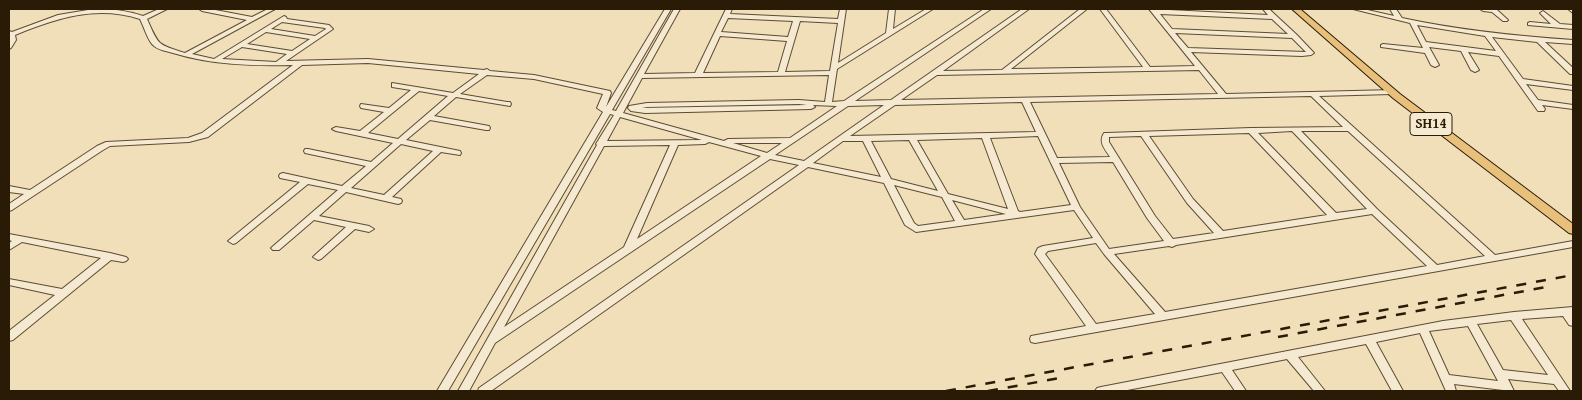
<!DOCTYPE html>
<style>
body{margin:0}
#map{position:relative;width:1582px;height:400px;overflow:hidden;background:#f0dfb8;font-family:"Gentium Book Plus",serif}
canvas{display:block}
.frame{position:absolute;inset:0;border:10px solid #2a1b06;pointer-events:none}
</style>
<div id="map">
<canvas width="1582" height="400"></canvas>
<div class="frame"></div>
</div>
<script>
const ctx = document.querySelector('canvas').getContext('2d');
ctx.lineJoin = 'round';
function strokePath(path, color, width, dash) { ctx.strokeStyle = color; ctx.lineWidth = width; ctx.lineCap = dash ? 'butt' : 'round'; ctx.setLineDash(dash || []); ctx.stroke(path); }
function paint(path, color) { ctx.fillStyle = color; ctx.fill(path, 'evenodd'); }
function write(font, color, halo, rows, align = 'center') {
  ctx.font = font + ' "Gentium Book Plus",serif'; ctx.lineWidth = 4; ctx.setLineDash([]); ctx.textBaseline = 'middle'; ctx.strokeStyle = halo; ctx.fillStyle = color; for (const [text, x, y, turn = 0] of rows) {
    ctx.save(); ctx.translate(x, y); ctx.rotate((+turn || 0) * Math.PI / 180); ctx.textAlign = isNaN(turn) ? turn : align; if (halo) ctx.strokeText(text, 0, 0); ctx.fillText(text, 0, 0); ctx.restore();
  }
}
const minor = new Path2D(`
 M94 9C111 9 126 10 143 16L159 9H167L147 19C159 46 157 44 185 53L247 20 202 11 199 9H210L252 17 268 9H275L192 54 214 59 284 16 286 17 287 19 329 25 333 29 286 61 368 59 484 70 487 69 490 71 534 75 610 91 611 93 606 107 665 9H671L612 110 616 111 674 9H680L644 74 695 73 726 9H732L730 14 838 19 840 9H846L838 63 886 33 889 9H895L893 29 926 9H933L837 69 832 102 844 101 984 9H991L855 101 891 100 1022 9H1029L943 71 1002 70 1080 9H1087L1011 69 1143 67 1100 9H1106L1150 67 1195 66 1149 9 1268 15 1263 9H1269L1297 35 1314 53 1311 55 1302 56 1191 52 1226 94 1395 90V94H1392L1319 96 1495 255 1573 241V247L1035 343 1031 342 1030 339 1031 336 1086 326 1035 254 1038 248 1043 246 1093 238 1074 210 916 232 905 225 884 183 808 167 491 391H478L479 388 799 165 770 159 495 343 469 391H458L597 145 596 144 614 115 610 114 448 391H437L603 112 597 108 603 94 534 79 487 75 460 94 507 102H510L511 104 510 106 456 97 434 116 489 126 490 128 489 130H486L430 120 406 140 460 151 461 153 460 155 441 152 392 197 401 199 402 201 401 203 398 204 346 192 319 216 369 226 374 229 369 232 355 229 321 259 318 260 313 257 315 255 346 227 314 220 279 250H273L271 248 338 190 308 184 236 243 233 244 228 241 300 182 280 178 279 176 280 174 283 173 342 186 366 166 305 153 304 151 305 149H308L371 162 393 143 336 131 332 129 336 127 360 131 384 112 361 108 360 106 361 104 389 108 411 90 392 87V83L453 93 479 74 368 63 302 65 208 137 189 142 110 146 103 150 12 210 9 211V204L24 194 9 192V186L30 190 97 146 106 142 188 138 202 133 293 65C252 66 212 65 173 53 166 51 157 50 152 44 147 38 144 27 140 19 96 5 57 18 15 35L16 40 11 48 9 49V31L12 32 58 15ZM1160 14 1272 19 1288 34 1172 29ZM728 18 793 21 788 37 721 32ZM800 21 838 23 830 71 785 72ZM282 22 325 28 326 29 315 36 271 29ZM266 32 310 39 292 51 247 44ZM1175 33 1292 38 1306 52 1188 48ZM720 36 787 41 778 72 703 73ZM242 47 287 54 276 62 222 59ZM1199 70 1218 94 901 100 937 75ZM829 75 825 102 799 100 647 103 629 106 628 108 631 111 645 113 811 109 815 107 813 105 837 106 790 138 728 139 724 141 623 113 642 78ZM419 91 448 96 398 139 368 133ZM1311 96 1343 127 1251 128 1107 133H1104C1098 142 1105 149 1110 157L1057 158 1030 102ZM1022 102 1036 132 850 136 895 105ZM799 104 807 105 642 108 647 107ZM884 105 804 161 775 155 848 106ZM620 117 702 140 607 141ZM1292 131 1367 209 1336 213 1258 133ZM1301 131H1348L1485 256 1437 265 1377 209ZM1249 133 1327 215 1223 231 1193 199 1149 136ZM1038 136 1071 205 1020 212 1018 211 990 138ZM1141 136 1187 203 1214 233 1173 239 1155 216 1109 142V137ZM982 138 1008 209 948 194 917 140ZM909 140 938 191 891 179 871 141ZM843 141H863L881 177 813 163ZM709 142 761 156 637 239 678 145 705 144ZM733 143H782L767 153ZM401 144 433 151 384 195 351 188ZM670 145 624 247 504 327 604 146ZM1113 162 1147 218 1164 241 1109 249 1080 207 1059 163ZM894 185 942 197 955 221 918 226 914 223ZM952 200 1006 214 964 220ZM1372 214 1427 266 1165 312 1114 254 1169 246 1172 247 1176 245ZM1096 243 1104 254 1155 314 1096 324 1045 254 1048 251Z
 M1353 9H1363L1394 16 1390 9H1396L1402 18C1458 30 1515 36 1573 40V44L1545 42 1573 68V74H1570L1537 42 1492 37 1523 79 1573 86V90L1526 84 1538 100 1573 105V109L1542 105 1545 109 1544 111H1538L1499 56 1468 52 1479 70 1475 72 1471 70 1461 51 1429 47 1439 65 1435 67 1431 65 1425 53 1381 47V45L1383 44 1423 48 1410 23ZM1417 25 1485 36 1496 51 1426 42Z
 M1480 9H1496L1508 20 1507 21H1503L1492 12 1483 11Z
 M1568 9H1573V13Z
 M1543 11 1560 24 1573 25V29L1528 25V23L1530 22 1551 24 1540 13Z
 M9 234 110 253 126 257 128 259 126 261 123 262 111 260 13 340 9 341V331L55 295 9 285V279L62 289 101 258 22 242 9 250V243L12 241 9 240Z
 M1573 307V326L1569 325 1563 316 1522 319 1570 391H1559L1554 384 1508 379 1514 391H1503V390L1454 384 1456 391H1446L1420 333 1376 342 1403 391H1392L1366 344 1298 357 1325 391H1314L1287 359 1232 370 1246 391H1235L1222 372 1122 391H1095L1097 388 1101 387 1443 321 1514 312ZM1511 320 1548 375 1503 370 1477 324ZM1468 326 1498 381 1449 375 1429 331Z`);
const major = new Path2D(`
 M1292 9H1300L1400 94 1573 224V234L1569 233 1393 98Z`);
strokePath(minor, '#5c4c32', 2);
strokePath(major, '#2a1b06', 2);
paint(minor, '#f5ead1');
paint(major, '#e8c07c');
strokePath(new Path2D(`
 M1278 337 1546 287
 M946 391 1573 275
 M988 391 1060 378`), '#2a1b06', 2.5, [10, 10]);
for (const [x, y, w] of [
 [1431,124,42]
]) { const box = new Path2D(); box.roundRect(x - w / 2, y - 11.5, w, 23, 4); ctx.fillStyle = '#f5ead1'; ctx.fill(box); strokePath(box, '#2a1b06', 1); }
write('bold 14px', '#2a1b06', null, [
 ["SH14",1431,124]
]);
</script>
